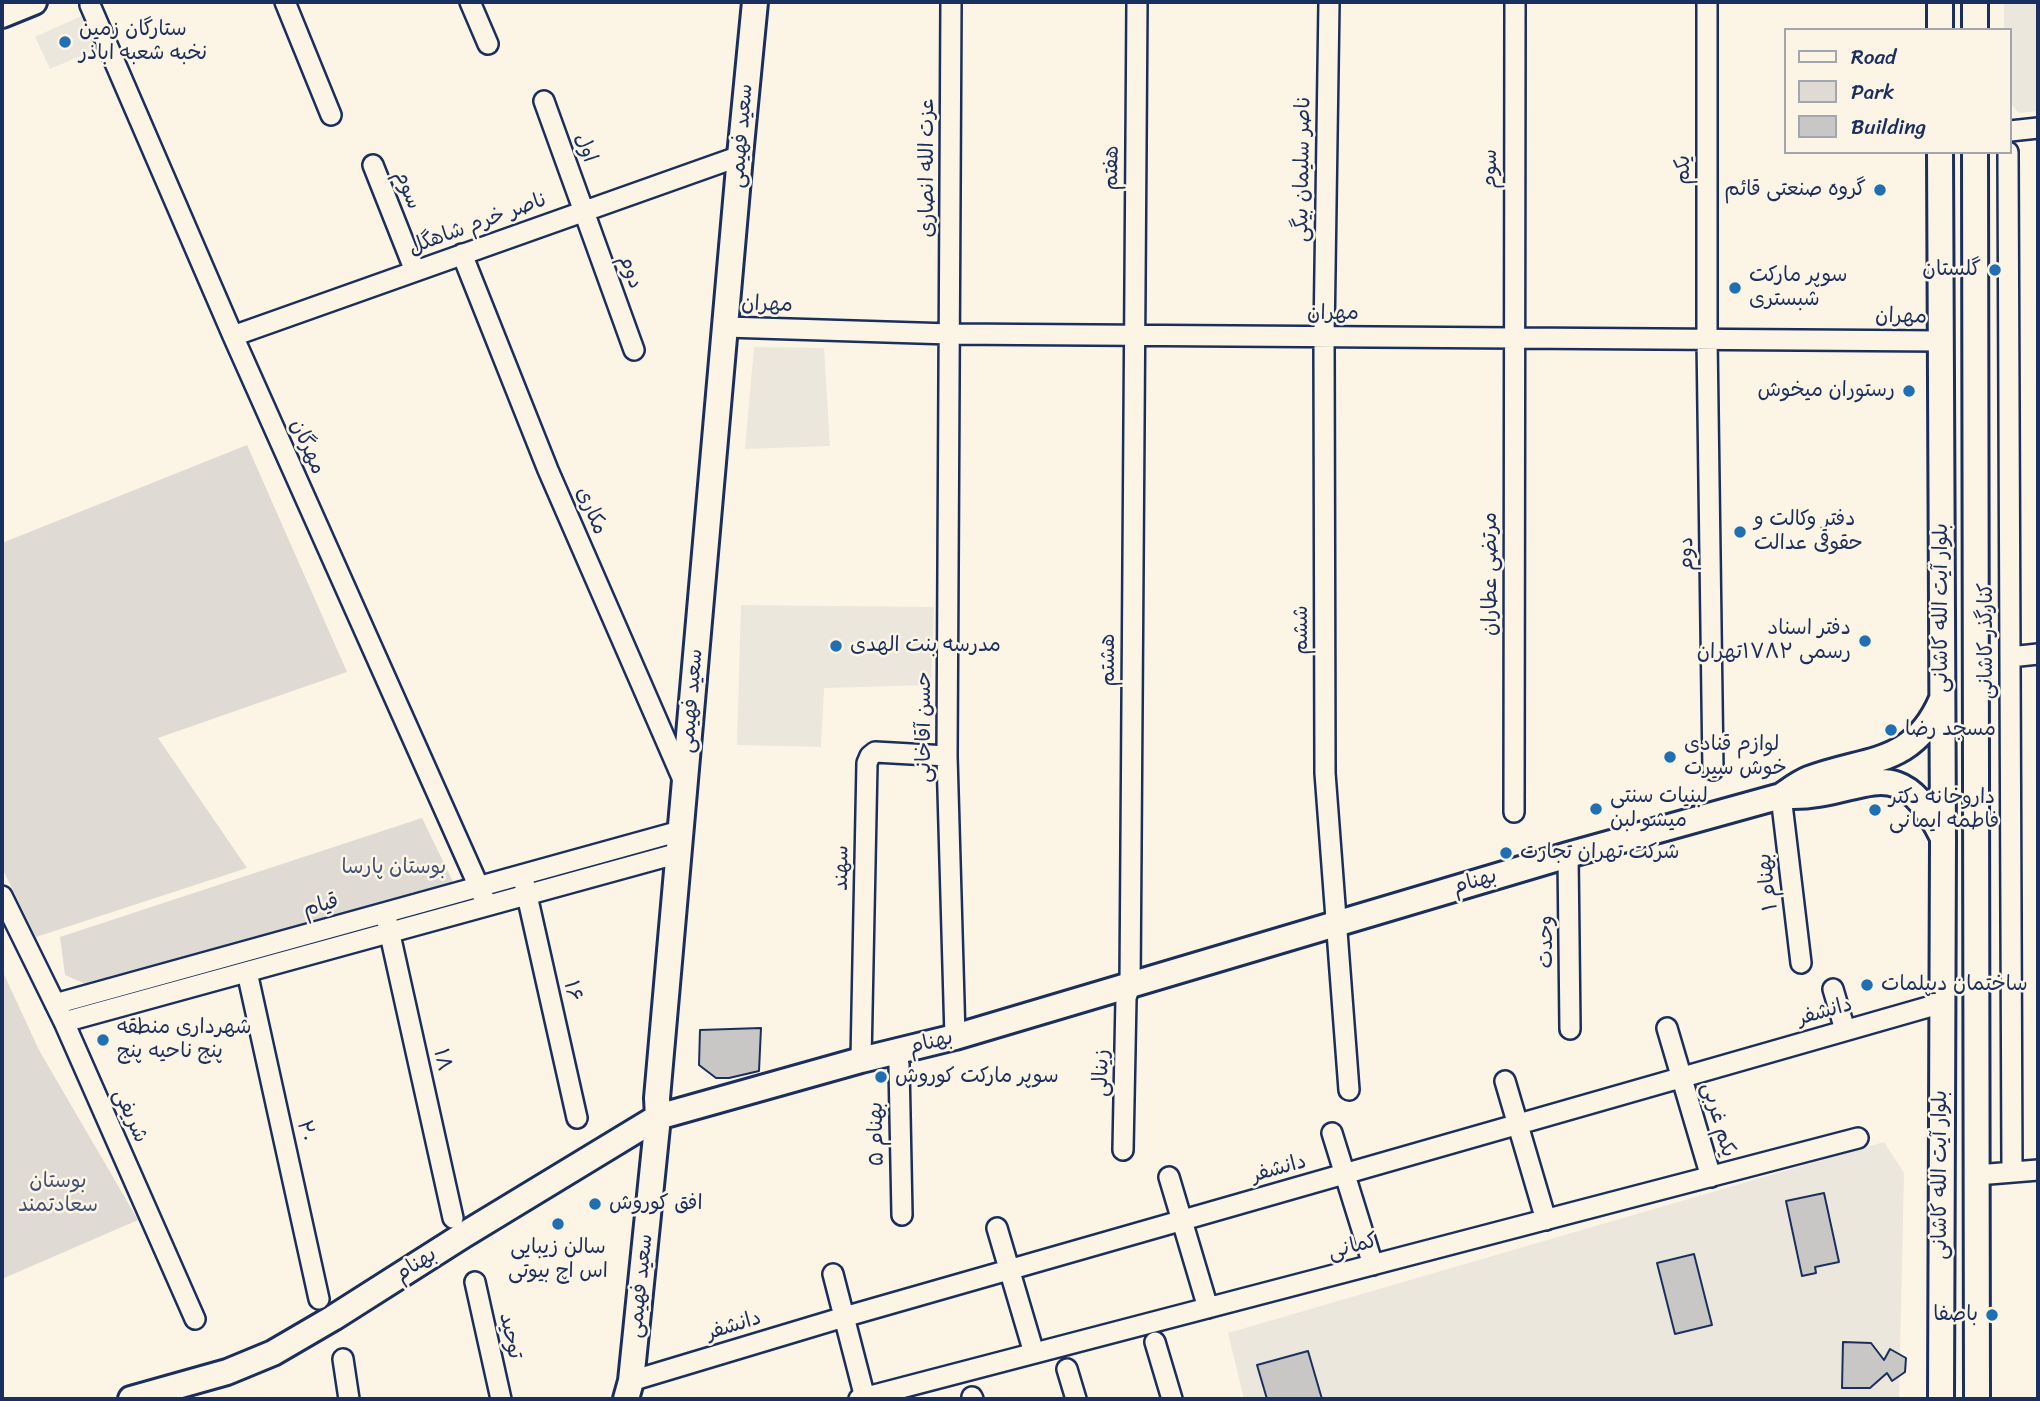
<!DOCTYPE html>
<meta charset="utf-8">
<style>
body{margin:0}
#map{position:relative;width:2040px;height:1401px;overflow:hidden;background:#fcf5e5;font-family:Sriracha,sans-serif}
canvas{display:block}
.frame{position:absolute;inset:0;border:4px solid #1b2f5e;pointer-events:none}
.legend{position:absolute;left:1784px;top:28px;width:228px;height:126px;box-sizing:border-box;background:#fcf5e5;border:2px solid #a2a6af;margin:0;padding:9px 12px;list-style:none;font-size:21px;color:#1b2f5e}
.legend li{display:flex;align-items:center;gap:14px;height:35px}
.legend b{width:35px;border:2px solid #a2a6af}
</style>
<div id="map">
<canvas width="2040" height="1401"></canvas>
<div class="frame"></div>
<ul class="legend">
<li><b style="height:9px;background:#fcf5e5"></b>Road</li>
<li><b style="height:19px;background:#dfdbd4"></b>Park</li>
<li><b style="height:19px;background:#c8c7c6"></b>Building</li>
</ul>
</div>
<script>
const ctx = document.querySelector('canvas').getContext('2d');
ctx.lineJoin = 'round';
function paint(path, color) { ctx.fillStyle = color; ctx.fill(path, 'evenodd'); }
function strokePath(path, color, width, dash) { ctx.strokeStyle = color; ctx.lineWidth = width; ctx.lineCap = dash ? 'butt' : 'round'; ctx.setLineDash(dash || []); ctx.stroke(path); }
function write(font, color, halo, rows, align = 'center') {
  ctx.font = font + ' Sriracha,"Playpen Sans Arabic",sans-serif'; ctx.lineWidth = 5; ctx.setLineDash([]); ctx.textBaseline = 'middle'; ctx.strokeStyle = halo; ctx.fillStyle = color; for (const [text, x, y, turn = 0] of rows) {
    ctx.save(); ctx.translate(x, y); ctx.rotate((+turn || 0) * Math.PI / 180); ctx.textAlign = isNaN(turn) ? turn : align; if (halo) ctx.strokeText(text, 0, 0); ctx.fillText(text, 0, 0); ctx.restore();
  }
}
paint(new Path2D(`
 M2004 2H2038V111L2019 113 2010 103V30H2004Z
 M81 16 97 49 50 69 35 37Z
 M754 347 824 348 830 446 745 449Z
 M741 605 934 607 931 685 824 688 821 747 737 745Z
 M1884 1142 1904 1173 1899 1399H1244L1228 1333Z`), '#ece7dc');
paint(new Path2D(`
 M247 445 347 672 158 738 247 868 36 937 2 868V543Z
 M422 818 457 890 99 990 65 975 60 937Z
 M2 970 39 1050 138 1220 2 1279Z`), '#dfdbd4');
const building = new Path2D(`
 M761 1028 759 1071 729 1078H716L699 1065 700 1030Z
 M1824 1193 1839 1262 1815 1267 1816 1273 1802 1276 1786 1201Z
 M1694 1254 1712 1325 1675 1334 1657 1263Z
 M1843 1342 1871 1343 1884 1360 1890 1349 1906 1358 1905 1372 1892 1381 1887 1373 1870 1388H1842Z
 M1308 1351 1322 1399H1267L1257 1365Z`);
paint(building, '#c8c7c6');
strokePath(building, '#1b2f5e', 2);
const minor = new Path2D(`
 M285 2 331 115
 M470 2 488 44
 M951 2 947 756 955 1037
 M1329 2 1324 337 1325 773 1349 1090
 M1707 2V338L1713 770
 M90 5 233 336 487 905
 M544 101 634 350
 M2010 131 2038 128
 M2008 152 2012 1172
 M373 165 415 271
 M462 254 548 470 684 782
 M726 327 950 334 1941 341
 M233 336 740 156
 M2010 657 2038 654
 M1781 796 1801 963
 M1514 812 1515 2
 M1568 855 1570 1029
 M524 882 577 1118
 M2 896 64 1022 195 1319
 M387 921 453 1218
 M247 972 319 1299
 M1833 989 1845 1030
 M55 1004 680 831
 M64 1022 679 853
 M1667 1028 1711 1177
 M896 1052 899 1065 902 1215
 M861 1060 867 763 870 756 875 752 947 756
 M1505 1081 1546 1220
 M1332 1133 1373 1265
 M1123 1150 1126 998 1130 985 1137 2
 M1977 1175 2038 1170
 M1169 1177 1208 1308
 M997 1228 1034 1353
 M833 1274 865 1398
 M475 1282 501 1399
 M1155 1342 1172 1399
 M343 1359 349 1399
 M1067 1369 1076 1399
 M631 1381 844 1317 1942 1003
 M972 1397 973 1399
 M859 1399 1858 1138`);
const major = new Path2D(`
 M1940 2V30
 M1975 2V30
 M2 15 34 2
 M1940 152 1943 840 1941 1399
 M1975 152 1977 1399
 M1789 796C1862 798 1897 744 1942 836
 M131 1399 227 1372 273 1353 333 1318 462 1236 658 1117 861 1060 955 1037 1568 855 1781 796C1790 790 1799 783 1809 779 1867 757 1913 767 1942 699
 M626 1399 631 1381 658 1117 657 1098 740 156 755 2`);
strokePath(minor, '#1b2f5e', 24);
strokePath(major, '#1b2f5e', 30);
strokePath(minor, '#fcf5e5', 19);
strokePath(major, '#fcf5e5', 24);
for (const [x, y, r, color] of [
 [65,42,7,"#1f6fb2"],
 [1880,190,7,"#1f6fb2"],
 [1995,270,7,"#1f6fb2"],
 [1735,288,7,"#1f6fb2"],
 [1909,391,7,"#1f6fb2"],
 [1740,532,7,"#1f6fb2"],
 [1865,641,7,"#1f6fb2"],
 [836,646,7,"#1f6fb2"],
 [1891,730,7,"#1f6fb2"],
 [1670,757,7,"#1f6fb2"],
 [1596,809,7,"#1f6fb2"],
 [1875,810,7,"#1f6fb2"],
 [1506,853,7,"#1f6fb2"],
 [1867,985,7,"#1f6fb2"],
 [103,1040,7,"#1f6fb2"],
 [881,1077,7,"#1f6fb2"],
 [595,1204,7,"#1f6fb2"],
 [558,1224,7,"#1f6fb2"],
 [1992,1315,7,"#1f6fb2"]
]) { const dot = new Path2D(); dot.arc(x, y, r, 0, 2 * Math.PI); ctx.fillStyle = color; ctx.fill(dot); strokePath(dot, '#fcf5e5', 2.5); }
write('21px', '#1b2f5e', '#fcf5e5', [
 ["ستارگان زمین",79,30],
 ["نخبه شعبه اباذر",79,54],
 ["گروه صنعتی قائم",1866,190,"right"],
 ["گلستان",1981,270,"right"],
 ["سوپر مارکت",1749,276],
 ["شبستری",1749,300],
 ["رستوران میخوش",1895,391,"right"],
 ["دفتر وکالت و",1754,520],
 ["حقوقی عدالت",1754,544],
 ["دفتر اسناد",1851,629,"right"],
 ["رسمی ۱۷۸۲تهران",1851,653,"right"],
 ["مدرسه بنت الهدی",850,646],
 ["مسجد رضا",1905,730],
 ["لوازم قنادی",1684,745],
 ["خوش سیرت",1684,769],
 ["لبنیات سنتی",1610,797],
 ["میشو لبن",1610,821],
 ["داروخانه دکتر",1889,798],
 ["فاطمه ایمانی",1889,822],
 ["شرکت تهران تجارت",1520,853],
 ["ساختمان دیپلمات",1881,985],
 ["شهرداری منطقه",117,1028],
 ["پنج ناحیه پنج",117,1052],
 ["سوپر ماركت كوروش",895,1077],
 ["افق کوروش",609,1204],
 ["سالن زیبایی",558,1248,"center"],
 ["اس اچ بیوتی",558,1272,"center"],
 ["باصفا",1978,1315,"right"]
], 'left');
write('21px', '#1b2f5e', '#fcf5e5', [
 ["سعید فهیمی",742,136,-85],
 ["اول",585,148,70],
 ["عزت الله انصاری",928,168,-90],
 ["هفتم",1112,168,-89],
 ["ناصر سلیمان بیگی",1303,169,-89],
 ["سوم",1491,169,-90],
 ["یکم",1684,170,-90],
 ["سوم",407,190,68],
 ["ناصر خرم شاهگل",478,224,-20],
 ["دوم",630,272,70],
 ["مهران",767,305,2],
 ["مهران",1333,314],
 ["مهران",1901,317,1],
 ["مهرگان",307,447,66],
 ["مکاری",591,511,67],
 ["دوم",1687,554,-91],
 ["مرتضی عطاران",1491,574,-90],
 ["بلوار آیت الله کاشانی",1942,608,-90],
 ["ششم",1302,630,-90],
 ["کنارگذر کاشانی",1987,641,-90],
 ["هشتم",1109,660,-90],
 ["سعید فهیمی",692,701,-85],
 ["حسن آقاخانی",925,727,-90],
 ["سهند",842,868,-89],
 ["بهنام",1475,882,-16],
 ["بهنام ۱",1768,882,-97],
 ["قیام",321,906,-16],
 ["وحدت",1547,942,-90],
 ["۱۶",572,991,77],
 ["دانشفر",1825,1012,-16],
 ["بهنام",931,1043,-14],
 ["۱۸",442,1060,77],
 ["زینالی",1102,1073,-89],
 ["شریفی",130,1116,66],
 ["یکم غربی",1718,1120,74],
 ["۲۰",305,1131,78],
 ["بهنام ۵",877,1134,-91],
 ["دانشفر",1279,1169,-16],
 ["بلوار آیت الله کاشانی",1941,1175,-90],
 ["کمانی",1353,1247,-15],
 ["بهنام",416,1265,-33],
 ["سعید فهیمی",641,1286,-84],
 ["دانشفر",734,1326,-17],
 ["توحید",510,1336,78]
]);
write('21px', '#425176', '#fcf5e5', [
 ["بوستان پارسا",394,868],
 ["بوستان",58,1182],
 ["سعادتمند",58,1206]
]);
</script>
